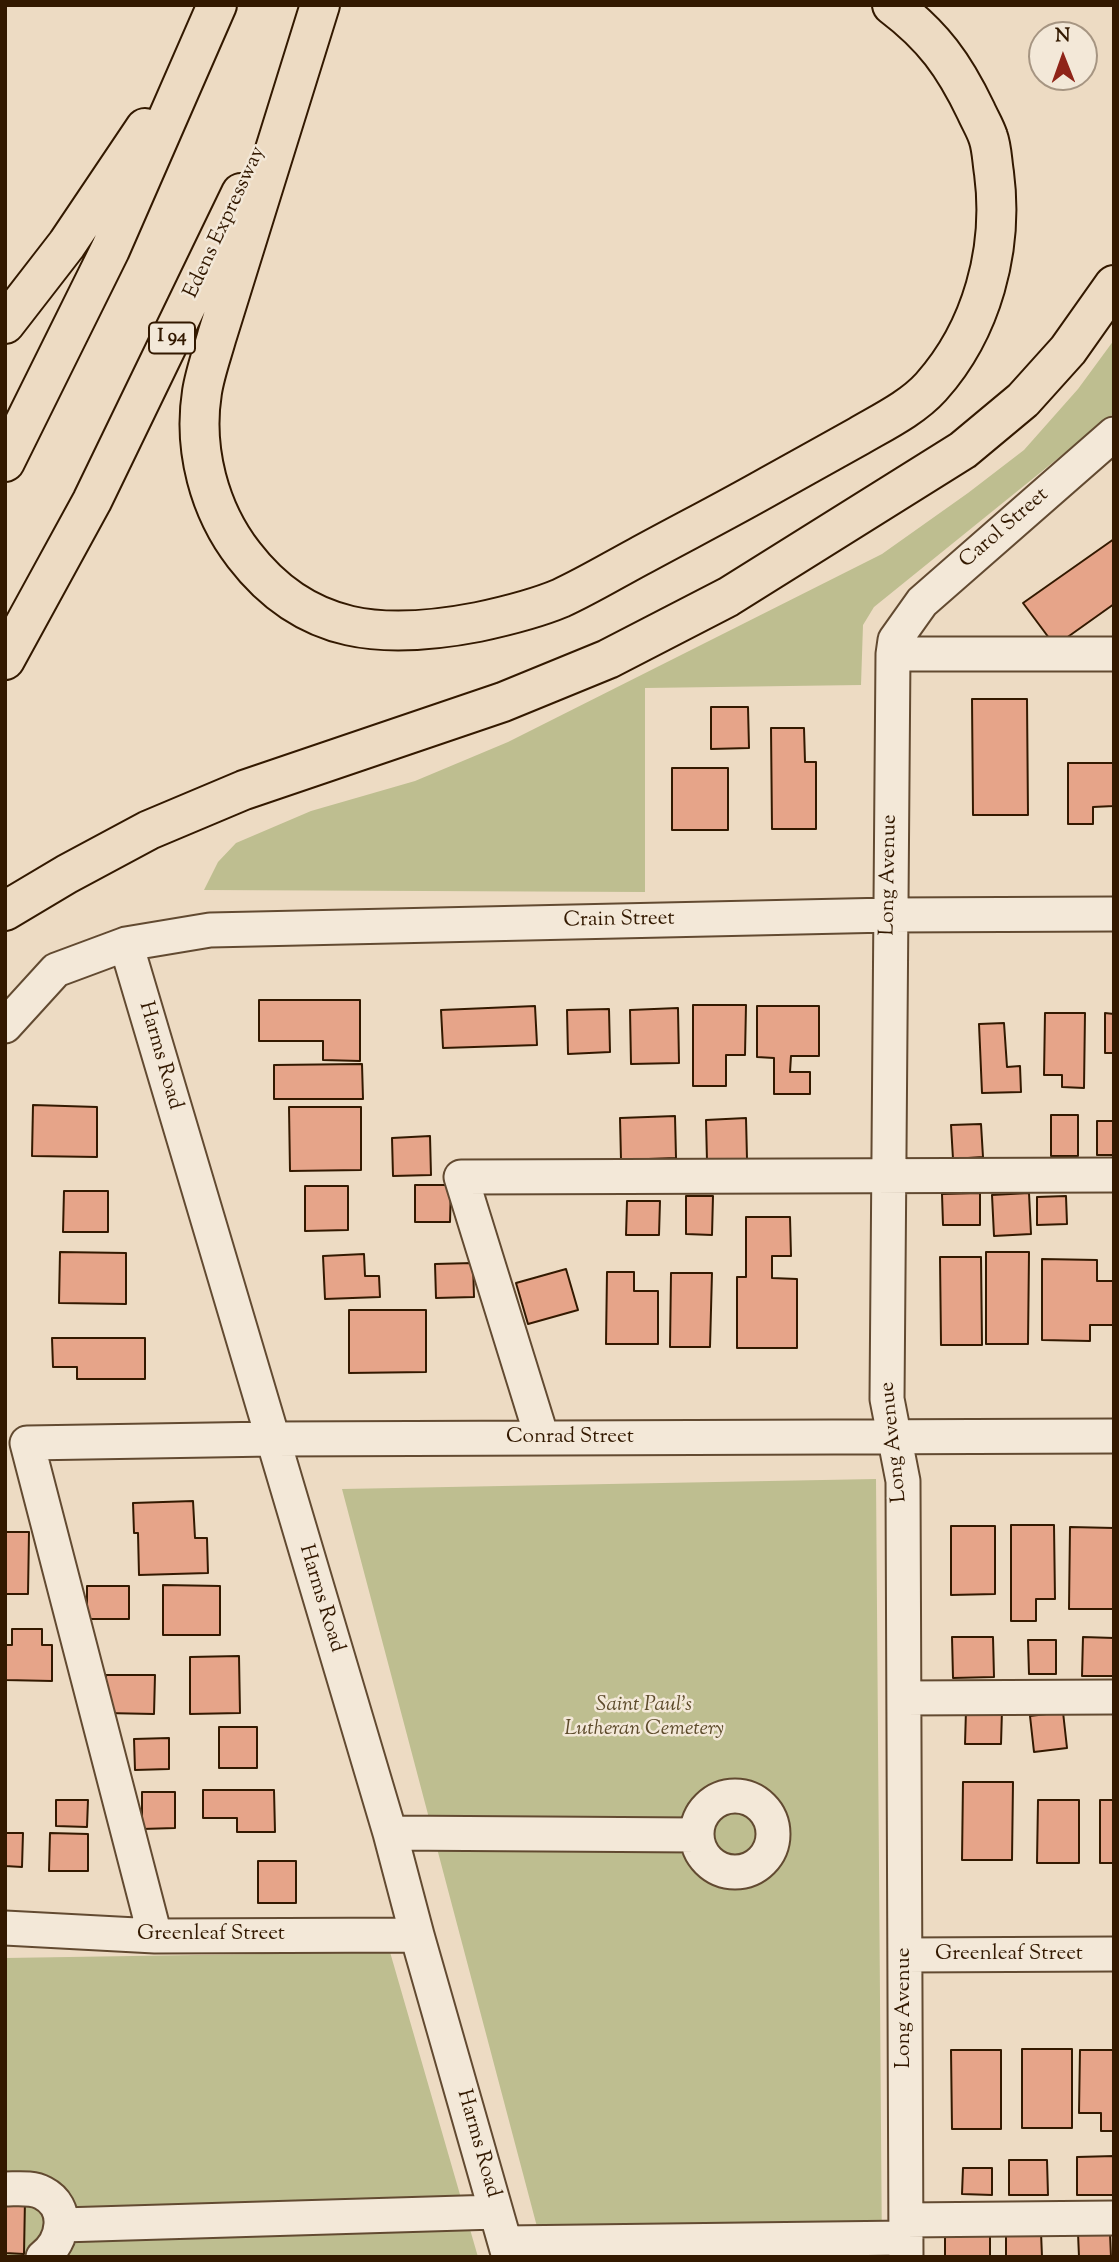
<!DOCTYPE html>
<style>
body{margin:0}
#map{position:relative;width:1119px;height:2262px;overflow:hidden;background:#eddbc3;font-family:"Sorts Mill Goudy",serif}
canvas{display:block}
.frame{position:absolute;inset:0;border:7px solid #331900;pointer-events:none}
.north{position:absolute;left:1028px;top:21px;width:70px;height:70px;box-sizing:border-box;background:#f3e8d8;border:2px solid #a69582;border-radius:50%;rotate:359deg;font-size:19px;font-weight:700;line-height:28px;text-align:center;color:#331900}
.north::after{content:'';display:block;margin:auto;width:24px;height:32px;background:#8f2418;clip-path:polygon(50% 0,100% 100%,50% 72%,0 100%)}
</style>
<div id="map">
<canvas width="1119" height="2262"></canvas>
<div class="frame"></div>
<div class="north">N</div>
</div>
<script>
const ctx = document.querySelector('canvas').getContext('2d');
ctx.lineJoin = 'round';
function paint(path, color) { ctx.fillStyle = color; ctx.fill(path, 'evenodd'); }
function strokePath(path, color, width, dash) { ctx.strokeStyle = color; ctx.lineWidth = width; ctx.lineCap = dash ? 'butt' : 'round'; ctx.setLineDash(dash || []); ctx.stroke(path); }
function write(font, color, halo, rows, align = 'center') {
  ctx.font = font + ' "Sorts Mill Goudy",serif'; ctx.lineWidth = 5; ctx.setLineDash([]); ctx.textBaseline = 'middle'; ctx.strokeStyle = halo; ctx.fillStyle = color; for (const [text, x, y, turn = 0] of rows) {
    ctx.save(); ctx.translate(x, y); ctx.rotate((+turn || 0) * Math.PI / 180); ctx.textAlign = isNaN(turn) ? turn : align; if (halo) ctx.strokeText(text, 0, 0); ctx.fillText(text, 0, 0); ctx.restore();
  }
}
paint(new Path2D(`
 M1114 340V413L874 607 863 625 861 685 645 688V892L204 890 218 862 236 843 311 811 415 781 508 742 882 554 968 493 1024 450 1078 389Z
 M876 1479 882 2257H545L342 1489Z
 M390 1952 478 2257H5V1958Z`), '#bebe90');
const building = new Path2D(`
 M1114 539V604L1055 646 1023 603Z
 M972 699H1027L1028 815H973Z
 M711 707H748L749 748 711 749Z
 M771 728H804L805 762H816V829H772Z
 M1068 763H1114V806L1093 807V824H1068Z
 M672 768H728V830H672Z
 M259 1000H360V1061L323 1060V1041H259Z
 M693 1005H746L745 1055H726V1086H693Z
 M535 1006 537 1045 443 1048 441 1010Z
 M757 1006H819V1056H791L790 1072H810V1094H774V1058L757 1057Z
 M678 1008 679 1063 631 1064 630 1010Z
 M609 1009 610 1052 568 1054 567 1010Z
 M1045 1013H1085L1084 1088 1062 1087V1075H1044Z
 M1105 1013 1114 1014V1053H1105Z
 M1004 1023 1007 1067 1020 1066 1021 1092 982 1093 979 1024Z
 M362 1064 363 1099H274V1065Z
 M33 1105 97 1107V1157L32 1156Z
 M289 1107H361V1170L290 1171Z
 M1051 1115H1078V1156H1051Z
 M675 1116 676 1158 621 1160 620 1118Z
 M746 1118 747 1159 707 1161 706 1120Z
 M1097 1121H1114V1155H1097Z
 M981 1124 983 1157 953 1159 951 1125Z
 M430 1136 431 1175 393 1176 392 1138Z
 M415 1185H451L450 1222H415Z
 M305 1186H348V1230L305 1231Z
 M64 1191H108V1232H63Z
 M980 1193V1225H943L942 1194Z
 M1029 1193 1031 1234 994 1236 992 1195Z
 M686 1196H713L712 1235 686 1234Z
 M1066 1196 1067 1224 1037 1225V1197Z
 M627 1201H660L659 1235H626Z
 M746 1217H790L791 1256H772V1278L797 1279V1348H737V1277H746Z
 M60 1252 126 1253V1304L59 1303Z
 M986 1252H1029L1028 1344H986Z
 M364 1254 365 1276H379L380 1297 325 1299 323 1256Z
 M940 1257H981L982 1345H941Z
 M1042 1259 1097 1260V1281H1114V1325H1090V1341L1042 1340Z
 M473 1263 474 1297 436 1298 435 1264Z
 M566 1269 578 1310 528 1324 516 1283Z
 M607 1272H634V1291H658V1344H606Z
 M671 1273H712L710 1347H670Z
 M349 1310H426V1372L349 1373Z
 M52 1338H145V1379H77V1367H53Z
 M193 1501 195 1538H207L208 1573 139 1575 138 1533H134L133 1503Z
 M1011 1525H1054L1055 1599H1036V1621H1011Z
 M951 1526H995V1594L951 1595Z
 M1070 1527 1114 1528V1609H1069Z
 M5 1532H29L28 1594H5Z
 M163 1585 220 1586V1635H163Z
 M87 1586H129V1619H87Z
 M12 1629H42V1645H52V1681L5 1680V1645H12Z
 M952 1637H993L994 1677 953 1678Z
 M1083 1637 1114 1638V1676H1082Z
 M1028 1640H1056V1674H1029Z
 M239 1656 240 1713 190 1714V1657Z
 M106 1675H155L154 1714 105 1713Z
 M966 1710H1002L1001 1744H965Z
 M1063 1712 1067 1748 1034 1752 1030 1716Z
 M219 1727H257V1768H219Z
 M169 1738V1769L135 1770 134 1739Z
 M963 1782H1013L1012 1860H962Z
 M203 1790H274L275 1832H237V1818H203Z
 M142 1792H175V1828L142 1829Z
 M56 1800H88L87 1827 56 1826Z
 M1038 1800H1079V1863H1037Z
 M1100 1800H1114V1863H1100Z
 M5 1833H23L22 1867 5 1866Z
 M50 1833 88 1834V1871H49Z
 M258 1861H296V1903H258Z
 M1022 2049H1072V2128H1022Z
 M951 2050H1001V2129H952Z
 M1080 2050H1114V2131H1101V2113H1079Z
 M1114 2156V2195H1077V2157Z
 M1009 2160H1047L1048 2195H1009Z
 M963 2168H992V2195L962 2194Z
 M5 2199H25L24 2254 5 2253Z
 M945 2232H990V2257H945Z
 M1041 2232 1042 2257H1006V2233Z
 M1078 2233H1110L1111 2257H1079Z`);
paint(building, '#e6a489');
strokePath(building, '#331900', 2);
const minor = new Path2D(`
 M893 654H1114
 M126 944 390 1833 417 1935 509 2257
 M5 1026 56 970 126 944 210 930 890 915 1114 914
 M542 1438 461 1177 1114 1175
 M904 1698 1114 1697
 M697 1834a38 38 0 1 1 76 0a38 38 0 1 1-76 0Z
 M390 1833 697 1835
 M5 1928 155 1936 417 1935
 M155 1936 27 1443 272 1439 1114 1436
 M905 1955 1114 1954
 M5 2189C18 2189 32 2187 43 2193 70 2207 64 2241 43 2257
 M906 2220 1114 2218
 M62 2225 496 2212
 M505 2243 906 2238
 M906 2257 903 1481 887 1399 893 654 895 640 922 602 1114 434`);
const highway = new Path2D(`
 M320 5 217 336C212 354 205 373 202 392 193 449 209 510 244 555 306 636 385 640 478 622 506 616 535 609 561 598 587 586 612 571 638 557 682 533 727 510 771 485 800 469 830 452 859 436 883 422 912 408 931 387 982 330 1004 249 994 173 992 161 992 148 988 137 985 128 980 120 976 111 954 65 933 36 892 5
 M5 324 67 244 145 128
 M5 462 110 250 217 5
 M5 660 92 501 241 193
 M5 911 67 874 149 830 244 790 503 702 608 659 728 597 963 450 1023 400 1068 350 1114 285`);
strokePath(minor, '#624a31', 37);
strokePath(highway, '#331900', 42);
strokePath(minor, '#f3e8d8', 33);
strokePath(highway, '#eddbc3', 38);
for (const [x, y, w] of [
 [172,338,46]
]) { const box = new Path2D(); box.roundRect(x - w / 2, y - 15.5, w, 31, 5); ctx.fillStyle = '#f3e8d8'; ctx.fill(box); strokePath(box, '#331900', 2); }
write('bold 19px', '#331900', null, [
 ["I 94",172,338]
]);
write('21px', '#331900', '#f3e8d8', [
 ["Edens Expressway",226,223,-65],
 ["Carol Street",1005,529,-41],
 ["Long Avenue",890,875,-89],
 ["Crain Street",619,921,-1],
 ["Harms Road",159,1056,74],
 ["Conrad Street",570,1438],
 ["Long Avenue",895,1442,-96],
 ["Harms Road",320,1599,73],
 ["Greenleaf Street",211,1935],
 ["Greenleaf Street",1009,1955],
 ["Long Avenue",905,2008,-90],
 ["Harms Road",477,2144,74]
]);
write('italic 21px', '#5d4b2b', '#f3e8d8', [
 ["Saint Paul's",644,1706],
 ["Lutheran Cemetery",644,1730]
]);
</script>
